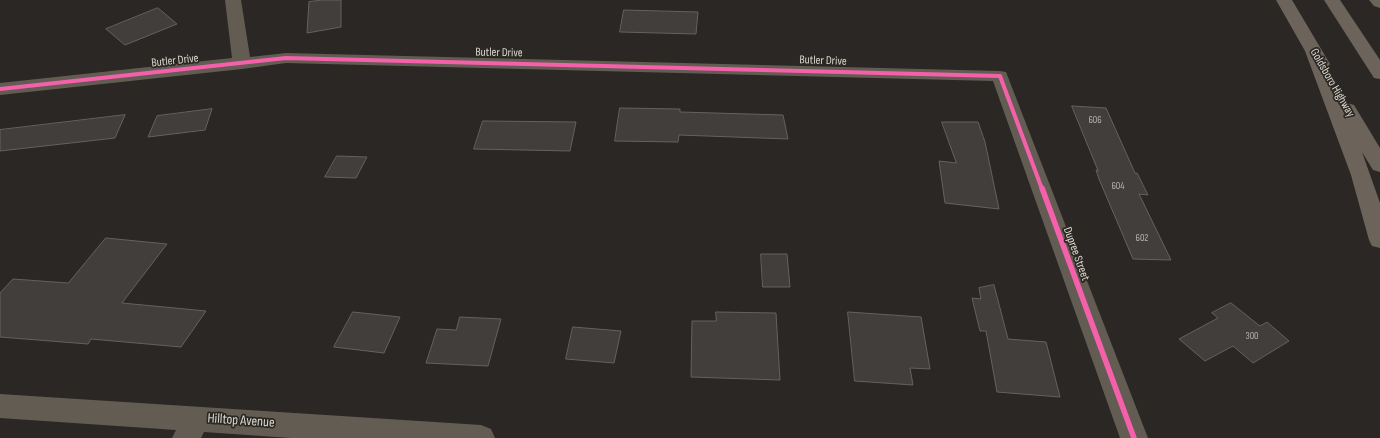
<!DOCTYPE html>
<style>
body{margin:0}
canvas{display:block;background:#2a2724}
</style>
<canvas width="1380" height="438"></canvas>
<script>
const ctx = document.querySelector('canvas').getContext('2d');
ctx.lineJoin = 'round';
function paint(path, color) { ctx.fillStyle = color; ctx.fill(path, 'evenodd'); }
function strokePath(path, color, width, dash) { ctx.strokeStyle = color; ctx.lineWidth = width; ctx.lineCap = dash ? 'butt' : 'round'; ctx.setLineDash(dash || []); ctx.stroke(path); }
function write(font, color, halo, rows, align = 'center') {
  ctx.font = font + ' "Sofia Sans Condensed",sans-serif'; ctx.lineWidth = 3.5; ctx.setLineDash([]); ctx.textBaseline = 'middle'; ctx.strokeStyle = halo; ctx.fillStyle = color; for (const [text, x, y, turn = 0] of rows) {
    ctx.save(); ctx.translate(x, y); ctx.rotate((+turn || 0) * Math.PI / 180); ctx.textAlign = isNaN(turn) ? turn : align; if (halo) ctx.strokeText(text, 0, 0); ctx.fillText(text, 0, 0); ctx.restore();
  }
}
const building = new Path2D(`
 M323 0H341V27L307 33 309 2Z
 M158 8 177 24 125 45 106 29Z
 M624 10 698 12 696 34 620 32Z
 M1072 106 1106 108 1135 173H1137L1148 195 1139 194 1171 260 1133 259 1099 179 1096 170 1098 171Z
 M620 108 680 109V112L783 115 788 139 679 135 678 142 615 141Z
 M212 109 205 130 148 137 157 116Z
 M125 115 115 138 0 151V130Z
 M483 121 576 122 570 151 474 149Z
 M942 122H978L985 142 999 209 945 203 939 161 956 163Z
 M337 156 367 157 356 178 325 177Z
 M106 238 167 244 122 303 206 311 181 347 91 339 88 344 0 337V293L13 279 68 283Z
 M761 254H787L790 287H763Z
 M994 285 1008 339 1046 342 1060 397 997 392 986 331H980L972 298 981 299 979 288Z
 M1231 303 1260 326 1267 322 1289 341 1253 363 1233 346 1205 361 1179 339 1218 318 1212 313Z
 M353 312 400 317 384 353 334 347Z
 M716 312 776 313 780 380 691 377 692 321H716Z
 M848 312 921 317 930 369 910 368 913 385 855 381Z
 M460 317 501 319 488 366 426 363 437 329 456 330Z
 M573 327 621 331 614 363 566 359Z`);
paint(building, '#413e3c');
strokePath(building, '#64615f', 1);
paint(new Path2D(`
 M225 0H241L250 57 286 53 1000 71 1006 72 1148 438H1120L993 81 286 63 242 69 0 95V83L232 58Z
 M0 394 481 425 491 429 495 438H291L204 432 201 438H172L176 430 0 418Z`), '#625c53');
paint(new Path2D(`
 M1276 0H1292L1330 64 1328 67 1343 104 1347 103 1354 105 1380 148V172L1373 170 1362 152 1380 203V248L1372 246 1369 240 1351 175 1305 51Z
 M1324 0H1340L1380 60V79L1374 78Z
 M1369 0H1380V8L1374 6Z`), '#6c645a');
strokePath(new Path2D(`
 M0 89 286 58 1000 76 1042 189`), '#f560ab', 4);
strokePath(new Path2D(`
 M1042 188 1134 438`), '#f560ab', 5.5);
write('10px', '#b4b2ad', null, [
 ["606",1095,120],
 ["604",1118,186],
 ["602",1142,238],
 ["300",1252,336]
]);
write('12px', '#dbd8d3', '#2c2822', [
 ["Butler Drive",499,53,1],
 ["Butler Drive",175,61,-6],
 ["Butler Drive",823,61,2],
 ["Goldsboro Highway",1332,83,60],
 ["Dupree Street",1076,254,70]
]);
write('14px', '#dbd8d3', '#2c2822', [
 ["Hilltop Avenue",241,421,4]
]);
</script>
